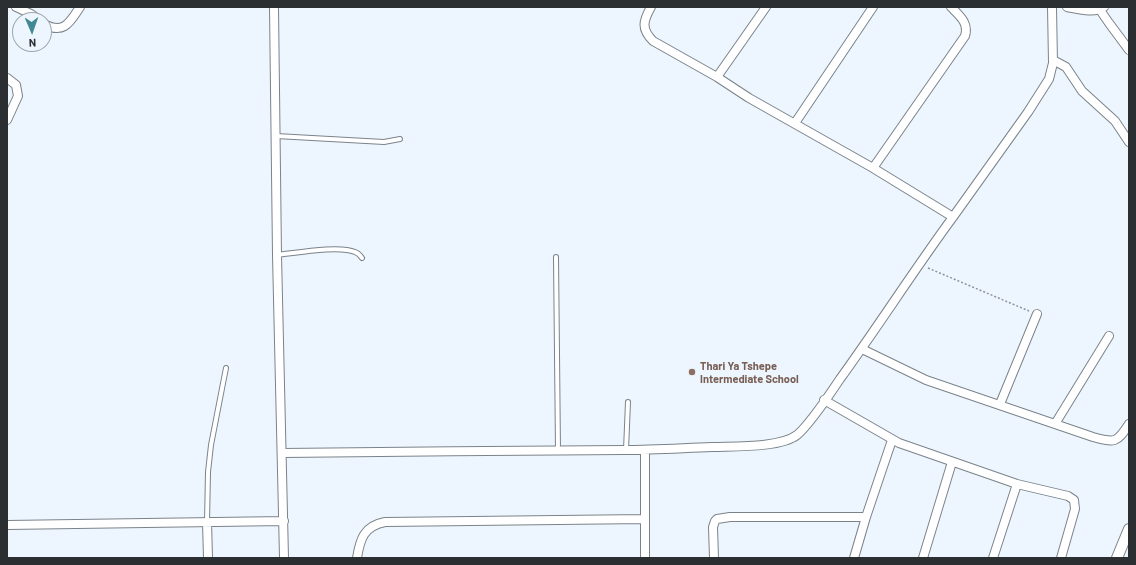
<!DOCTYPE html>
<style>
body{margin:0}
#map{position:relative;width:1136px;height:565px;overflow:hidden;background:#edf6fe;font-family:Barlow,sans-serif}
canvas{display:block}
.frame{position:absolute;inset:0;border:8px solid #2b2f32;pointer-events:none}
.north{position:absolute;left:12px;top:12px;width:40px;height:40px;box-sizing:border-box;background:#edf6fe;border:1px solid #9fa6ac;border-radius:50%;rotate:178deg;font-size:11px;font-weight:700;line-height:16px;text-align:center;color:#2b2f32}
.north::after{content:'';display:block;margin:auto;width:14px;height:18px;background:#428892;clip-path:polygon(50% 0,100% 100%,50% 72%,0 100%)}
</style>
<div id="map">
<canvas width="1136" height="565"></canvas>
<div class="frame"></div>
<div class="north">N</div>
</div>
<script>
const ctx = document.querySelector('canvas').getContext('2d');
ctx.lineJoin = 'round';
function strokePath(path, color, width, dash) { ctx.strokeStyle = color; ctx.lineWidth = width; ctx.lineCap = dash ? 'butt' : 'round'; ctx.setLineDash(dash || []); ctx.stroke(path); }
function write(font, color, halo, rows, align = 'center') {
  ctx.font = font + ' Barlow,sans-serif'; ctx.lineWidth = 3; ctx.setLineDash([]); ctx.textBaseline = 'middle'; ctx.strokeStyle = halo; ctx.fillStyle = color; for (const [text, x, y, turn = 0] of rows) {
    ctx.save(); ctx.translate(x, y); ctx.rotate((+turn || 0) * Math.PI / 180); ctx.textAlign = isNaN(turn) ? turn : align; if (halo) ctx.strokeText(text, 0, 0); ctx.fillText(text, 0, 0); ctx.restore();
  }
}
const service = new Path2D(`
 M276 136 384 142 400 139
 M277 255C296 253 339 245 355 252 358 253 360 255 362 258
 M556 257 558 451
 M626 450 628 402
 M207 522 208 472 211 445 226 368`);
const minor = new Path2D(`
 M16 7 31 14 39 20
 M274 7 277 255 284 558
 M651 7C643 21 641 29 653 41L717 77 749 98 873 168 953 217 1028 112 1049 79 1053 63 1052 7
 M1067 7C1078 9 1094 14 1104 7
 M1100 10 1109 23 1129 50
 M44 24C64 35 70 22 80 7
 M1053 60 1066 67 1082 91 1115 121 1129 142
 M717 77 766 7
 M7 78 16 85 18 96 7 120
 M795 123 873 7
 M873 168 965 36C969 23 960 16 951 7
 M862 349 926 380 1093 437C1115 443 1117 443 1129 424
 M824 400 899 443 1017 484 1068 496 1074 500 1075 509 1061 558
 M1000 404 1037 314
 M1055 424 1109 336
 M645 450V558
 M282 453C396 452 511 450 625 450 654 450 683 448 712 447 733 446 780 448 797 435 811 423 829 395 840 379 879 325 914 270 953 217
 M207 522 208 558
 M7 525 284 521
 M357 558C360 539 364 526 385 522L645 519
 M714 558 713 527 715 521 717 519 730 517H866
 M854 558 866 517 892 440
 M923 558 952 462
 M993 558 1017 484`);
const tertiary = new Path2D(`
 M1117 558 1129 529`);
strokePath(service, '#7b838a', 6);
strokePath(minor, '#7b838a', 10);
strokePath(tertiary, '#7b838a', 12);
strokePath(new Path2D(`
 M928 268 1029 311`), '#8d9399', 1.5, [2, 2]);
strokePath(service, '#fff', 4);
strokePath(minor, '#fff', 8);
strokePath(tertiary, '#fff', 10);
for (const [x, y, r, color] of [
 [692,372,4,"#8d6e63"]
]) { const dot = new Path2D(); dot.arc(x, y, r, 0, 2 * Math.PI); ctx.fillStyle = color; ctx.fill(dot); strokePath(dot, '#edf6fe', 1.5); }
write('bold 11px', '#785e54', '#edf6fe', [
 ["Thari Ya Tshepe",700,366],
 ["Intermediate School",700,379]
], 'left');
</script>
